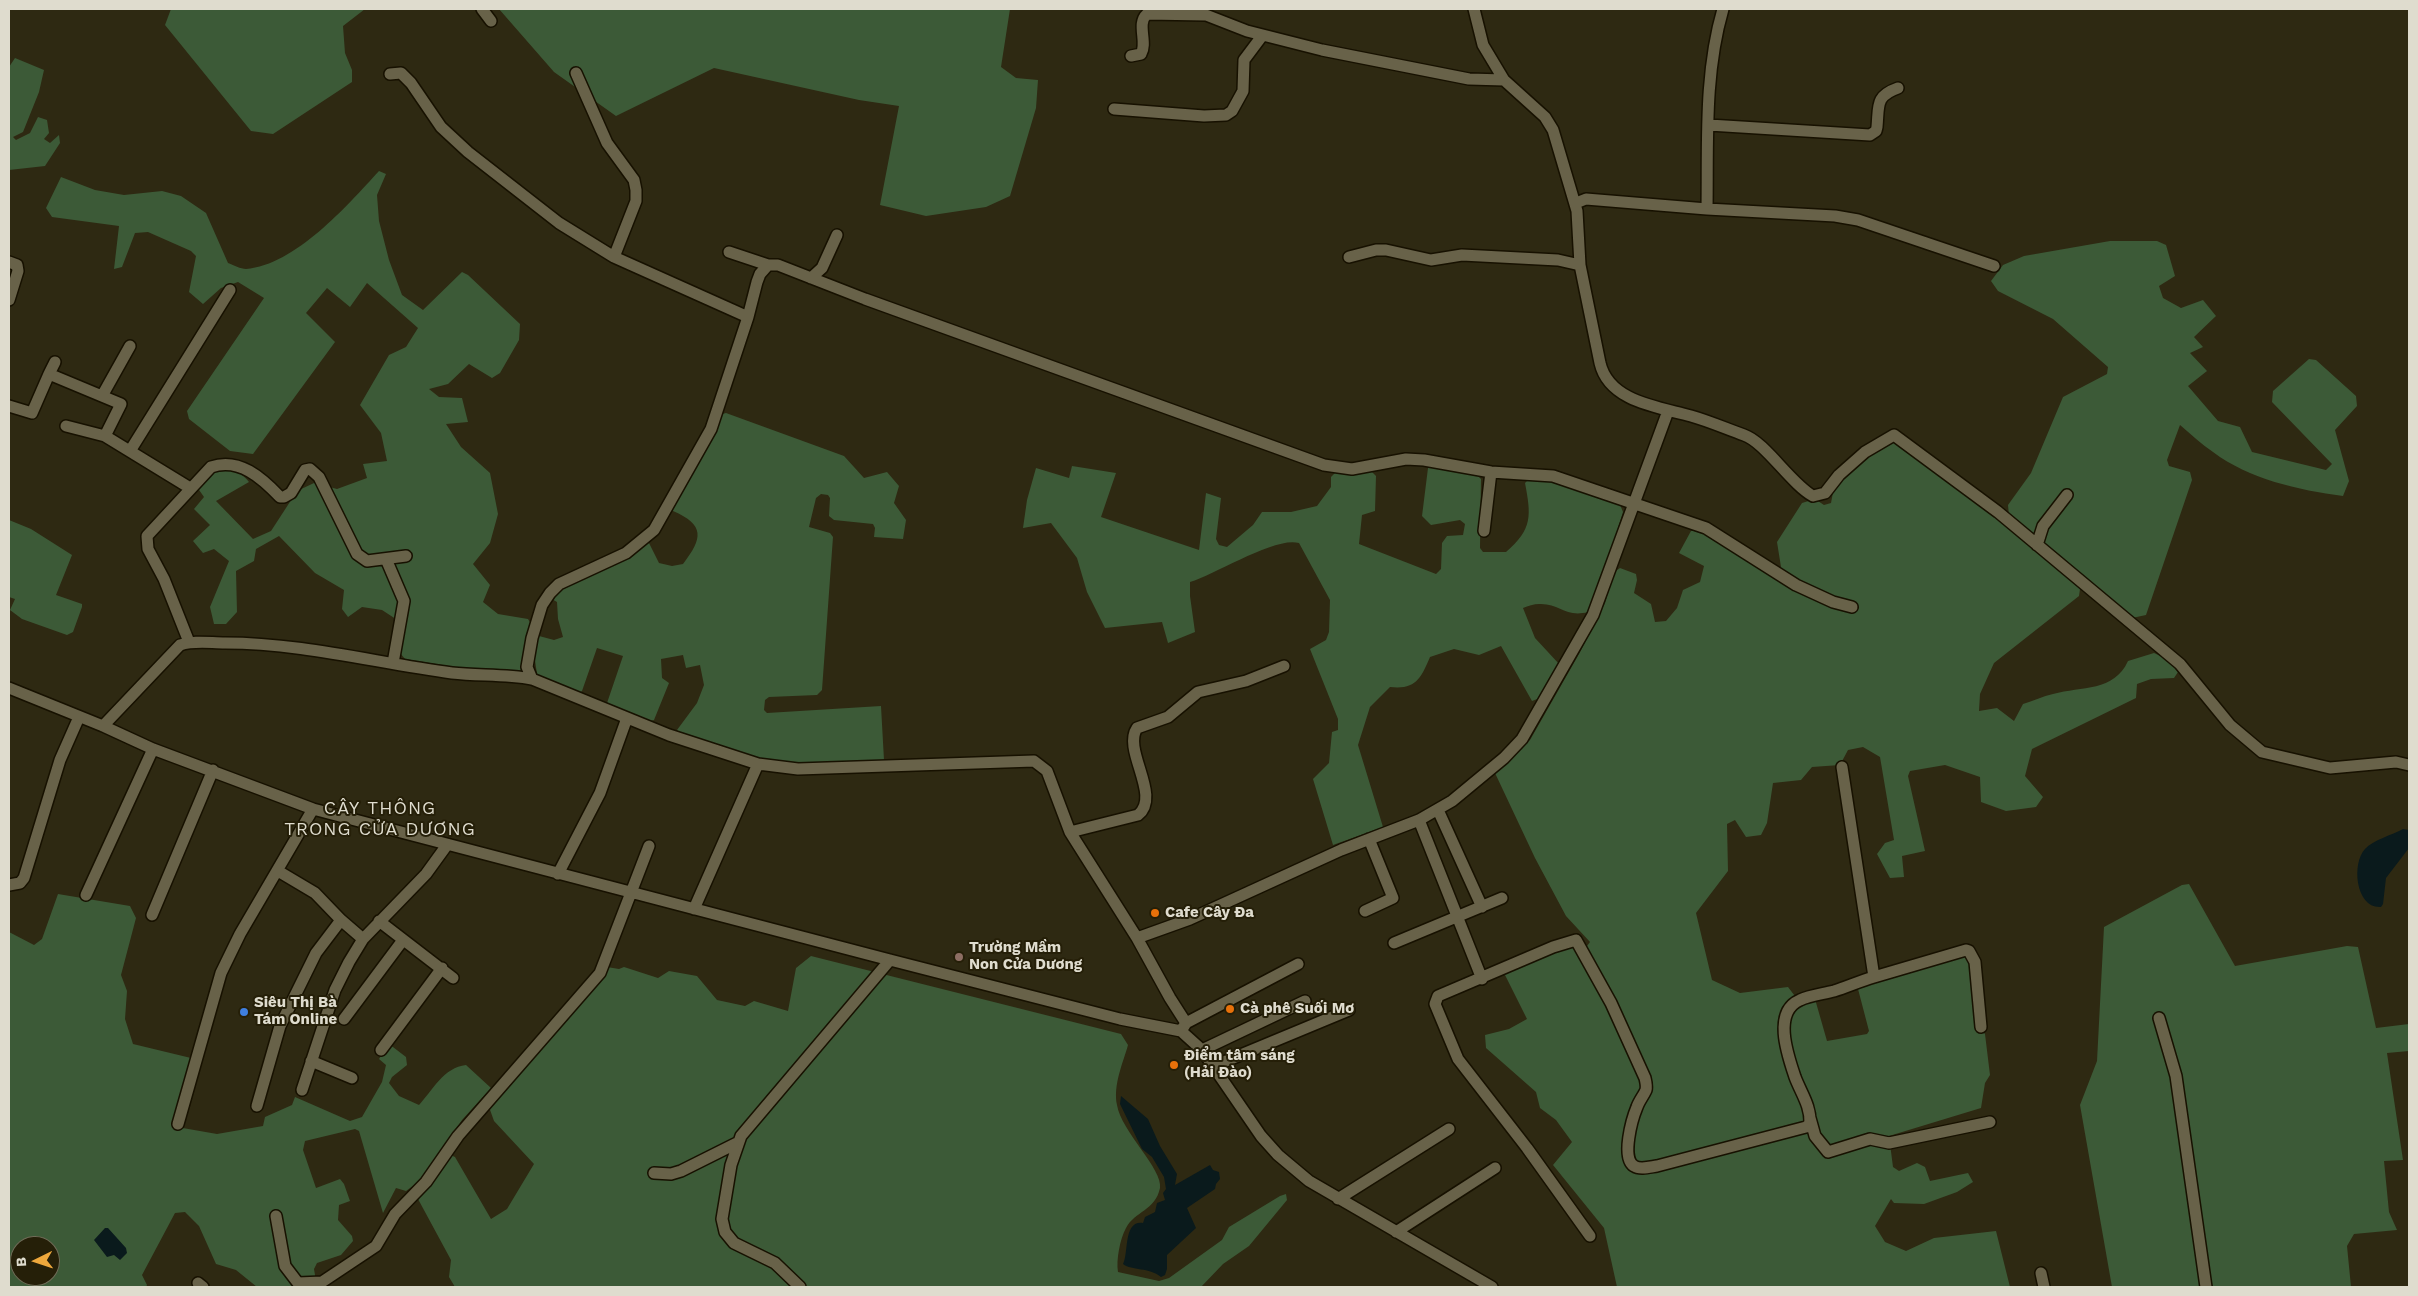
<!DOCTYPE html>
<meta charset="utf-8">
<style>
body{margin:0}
#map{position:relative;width:2418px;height:1296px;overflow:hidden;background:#2e2912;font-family:"Work Sans",sans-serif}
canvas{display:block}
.frame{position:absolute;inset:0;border:10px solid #dfdcce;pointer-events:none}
.north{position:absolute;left:10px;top:1236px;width:50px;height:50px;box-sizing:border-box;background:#251f08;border:1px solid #6f6b57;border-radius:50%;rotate:266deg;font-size:14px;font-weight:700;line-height:20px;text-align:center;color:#dfdcce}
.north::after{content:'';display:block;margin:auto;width:18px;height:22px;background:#eea83c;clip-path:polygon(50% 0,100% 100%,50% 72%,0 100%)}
</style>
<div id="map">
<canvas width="2418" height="1296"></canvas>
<div class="frame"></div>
<div class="north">B</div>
</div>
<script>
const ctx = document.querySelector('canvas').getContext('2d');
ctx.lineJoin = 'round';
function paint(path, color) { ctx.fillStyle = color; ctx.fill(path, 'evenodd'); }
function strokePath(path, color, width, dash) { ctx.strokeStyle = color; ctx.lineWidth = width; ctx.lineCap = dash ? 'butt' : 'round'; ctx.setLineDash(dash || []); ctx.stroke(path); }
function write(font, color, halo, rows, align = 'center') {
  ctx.font = font + ' "Work Sans",sans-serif'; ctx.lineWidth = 4; ctx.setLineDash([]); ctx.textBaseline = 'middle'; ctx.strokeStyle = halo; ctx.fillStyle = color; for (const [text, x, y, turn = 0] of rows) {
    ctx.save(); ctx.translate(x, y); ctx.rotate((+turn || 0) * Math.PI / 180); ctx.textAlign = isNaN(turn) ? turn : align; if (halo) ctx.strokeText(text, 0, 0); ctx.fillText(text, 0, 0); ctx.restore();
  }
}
paint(new Path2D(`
 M171 9H365L343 26 345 53 352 70V82L273 134 251 131 165 25Z
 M499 9H1010L1001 67 1016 78 1038 80 1036 108 1010 196 986 207 926 216 880 205 899 106 859 100 714 68 616 116 554 72Z
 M15 58 44 70 39 92 23 132 13 137 16 140 30 133 38 117 47 120 49 133 44 139 50 143 59 135 60 143 45 166 9 170V67Z
 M379 171 386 174 377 195 379 221 389 260 402 295 423 310 462 272 468 275 520 324 519 340 500 373 492 378 469 364 448 384 429 389 439 397 462 398 468 422 446 424 461 447 490 473 498 514 490 543 473 564 490 585 483 602 498 614 528 619 531 624 524 668 521 672 502 669 473 670 405 659 400 653 405 625 382 610 362 607 348 617 342 609 344 590 315 573 279 536 256 549 254 561 236 571 237 612 226 624H214L210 607 229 561 214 549 203 553 193 541 210 525 194 509 204 497 197 487C202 482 208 473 214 470 226 464 242 472 249 482L216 501 253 539 271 531 297 491 314 483 337 489 367 478 363 464 387 461 381 433 360 405 389 355 406 347 418 328 367 283 350 307 327 288 306 313 335 342 253 454 230 451 189 419 187 411 264 298 238 282 221 288 203 304 189 292 196 256 191 251 148 232 135 233 122 267 114 269 119 226 52 217 46 208 61 177 95 190 124 195 162 191 181 196 206 213 228 263C233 265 241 269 246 269 295 265 347 206 379 171Z
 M2110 241H2157L2166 245 2175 276 2159 286 2163 298 2181 308 2203 300 2216 316 2194 337 2203 347 2190 353 2207 371 2188 386 2218 421 2240 427 2252 452 2326 470 2332 464 2272 402 2273 391 2309 359 2316 360 2356 396 2357 406 2335 430 2349 481 2343 496C2298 490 2249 479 2213 452 2201 444 2191 434 2180 425L2167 460 2169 466 2190 472 2192 480 2146 615 2132 618 2057 553 2009 516 2008 505 2031 473 2063 397 2107 374 2108 367 2053 319 1998 291 1991 281 2003 265 2024 256Z
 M726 413 844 456 864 478 887 472 899 486 894 503 906 520 903 539 874 537 875 528 873 524 834 520 829 516 830 498 828 495 821 494 816 498 809 527 830 533 833 537 822 690 817 695 769 697 765 700 764 710 767 713 881 706 884 760 881 762 758 763 682 736 677 730 697 703 704 685 700 665 686 668 683 655 661 659 662 678 669 683 654 720 647 722 610 706 607 703 623 656 597 648 582 691 578 694 542 680 537 674 534 654 536 640 539 636 554 640 563 637 558 619 557 602 550 598 555 592 645 543H649L659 563 672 566 683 564C703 538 705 525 673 511V505L719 415Z
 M1892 438 1997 514 2080 589 2079 596 1994 663 1980 694 1979 711 1997 708 2014 721 2023 704C2033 701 2043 696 2053 694 2082 686 2114 692 2128 661L2154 653 2167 659 2178 672 2174 678 2151 679 2137 684 2136 698 2032 749 2025 776 2043 797 2036 807 2006 811 1981 802 1980 777 1945 765 1910 771 1908 776 1925 851 1902 856 1904 877 1890 878 1877 854 1885 843 1894 840 1880 757 1863 747 1848 750 1840 765 1812 767 1801 780 1773 783 1767 823 1761 835 1746 837 1735 820 1727 824 1728 871 1696 913 1712 980 1740 993 1788 987 1801 1004 1815 999 1827 1041 1867 1034 1869 1031 1858 989 1860 984 1970 954 1980 1027 1985 1034 1990 1075 1985 1083 1981 1108 1889 1136 1893 1167 1899 1171 1917 1163 1925 1167 1930 1181 1968 1173 1973 1182 1957 1192 1924 1204 1894 1203 1891 1199 1875 1226 1885 1242 1906 1251 1934 1238 1996 1231 2010 1287H1617L1604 1228 1553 1165 1572 1142 1556 1120 1540 1108 1536 1092 1486 1048 1485 1035 1509 1029 1527 1019 1504 973 1573 944 1587 946 1590 942 1566 916 1535 858 1495 773 1497 769 1530 740 1579 654 1605 603 1614 572 1620 568 1636 574 1637 580 1634 593 1651 604 1655 622 1666 621 1677 608 1683 590 1700 582 1704 566 1679 553 1691 531 1698 529 1776 574 1781 567 1777 542 1802 503 1815 499 1824 505 1831 503 1834 487 1854 465Z
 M1072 466 1116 473 1101 517 1199 550 1206 493 1221 498 1216 539 1219 545 1227 547 1253 525 1262 512H1291L1317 506 1331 487V477L1335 473 1372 472 1376 476 1375 511 1362 515 1359 544 1436 574 1441 569 1442 543 1447 536 1463 535 1465 524 1460 520 1431 525 1422 516 1428 468 1431 466 1475 473 1481 479 1480 548 1483 552H1506C1533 529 1531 515 1525 483L1528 480 1556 482 1619 502 1623 512 1607 563 1588 612C1565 618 1560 603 1539 604 1534 604 1528 606 1523 608L1535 638 1560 665 1540 698 1532 701 1501 646 1479 655 1454 649 1430 657C1421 678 1416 690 1390 687L1370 707 1358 745 1383 827 1333 845 1313 779 1329 763 1332 732 1338 730V719L1310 649 1326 640 1329 632 1330 600 1299 543C1276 536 1216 574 1190 582V596L1195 632 1168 643 1162 622 1105 628 1087 592 1077 558 1051 523 1023 528 1027 500 1036 468 1069 478Z
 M9 520 31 529 72 555 56 595 82 604V607L73 632 67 635 22 619 10 610 15 599 9 597Z
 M2189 884 2235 966 2347 946 2358 947 2376 1028 2409 1024V1051L2387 1053 2403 1160 2384 1161 2389 1212 2397 1230 2354 1234 2347 1246 2351 1287H2112L2080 1105 2097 1061 2104 927 2182 885Z
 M58 894 130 906 136 918 121 975 127 991 125 1019 133 1044 191 1058 192 1061 177 1127 217 1134 263 1126 265 1117 292 1105 295 1097 350 1121 362 1117 382 1082 386 1065 379 1059 389 1044 406 1057 407 1065 392 1077 389 1083 399 1096 419 1105C432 1091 444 1067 466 1065L491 1088 462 1120 421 1180 406 1191 396 1188 383 1213 359 1131 355 1129 305 1141 303 1150 316 1188 340 1179 344 1184 350 1201 339 1205 338 1220 352 1236 353 1241 341 1255 317 1263 314 1269 317 1287H257L236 1270 216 1264 199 1226 185 1212 175 1213 142 1275 147 1285 146 1287H9V932L34 945 42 939ZM20 1246H50V1276H20Z
 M811 956 1121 1034 1128 1045C1123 1063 1113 1085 1117 1105 1121 1131 1163 1169 1160 1188 1155 1211 1135 1211 1126 1228 1120 1239 1116 1260 1118 1272L1159 1281 1169 1278 1222 1240 1229 1227 1280 1196 1286 1194 1287 1200 1249 1246 1223 1264 1201 1287H455L449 1277 451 1260 418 1199 420 1193 435 1179 448 1154 455 1157 491 1219 507 1209 534 1164 494 1121 489 1107 607 967 619 969 624 967 658 978 669 971 697 976 717 1000 745 1006 754 1001 788 1011 796 968Z`), '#3c5a37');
paint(new Path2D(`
 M2403 829 2409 830V848L2386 878 2383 904 2381 907C2356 909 2351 864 2365 849 2373 840 2392 835 2403 829Z
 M1121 1096 1148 1119 1160 1146 1177 1174 1175 1185 1210 1165 1213 1170 1219 1172 1220 1179 1216 1184 1215 1189 1187 1208 1196 1228 1167 1255V1269L1165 1275 1161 1277C1149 1267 1132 1271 1123 1264 1129 1253 1123 1220 1143 1223L1145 1217 1155 1212 1157 1203 1165 1200 1163 1193 1166 1189 1164 1177 1152 1157 1142 1149 1120 1104Z
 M105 1228H108L126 1248 127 1253 120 1260 114 1255 107 1257 94 1240Z`), '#0a1a1c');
const street = new Path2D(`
 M482 9 491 21
 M1474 9 1483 45 1504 80 1545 117 1553 130 1577 211 1580 265 1600 363C1609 402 1659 407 1691 416 1709 421 1727 429 1744 435 1765 442 1791 484 1813 496L1825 493 1839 475 1865 452 1894 435 1998 512 2180 664 2230 725 2262 752 2330 768 2396 762 2409 765
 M1131 56 1141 54C1148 42 1136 24 1147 14L1206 15 1247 31 1322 50 1469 79 1504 80
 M576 73 607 143 634 180 636 190V201L614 257
 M390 74 401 73 411 83 441 127 468 152 559 223 614 257 748 317 711 429 654 530 626 553 559 584 550 593 542 605 532 638 527 667 532 679
 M1114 109 1204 116 1226 115 1232 111 1243 91 1244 60 1262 36
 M1709 125 1870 135 1876 131 1877 127C1879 106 1875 96 1898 88
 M1576 203 1586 199 1707 209 1835 216 1858 220 1994 266
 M1707 209C1708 142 1704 74 1723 9
 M729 252 768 265
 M1349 257 1376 250H1386L1431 260 1462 255 1558 260 1580 265
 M9 262 17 265 18 271 9 300
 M811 278 822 268 837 235
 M748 317 757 282 760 274 768 265H778L865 299 1324 465 1352 469 1406 459 1424 460 1491 472 1553 476 1706 528 1796 585 1833 602 1852 607
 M49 374 55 362
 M102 396 130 346
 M9 406 32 413 49 374 121 404 105 436 190 488
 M66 426 105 436
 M130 451 230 290
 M1484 531 1491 472
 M2037 545 2043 526 2067 495
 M386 559 404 601 393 663
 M189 642 164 579 148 549 147 536 211 467C239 457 262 478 280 497H284L291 493 305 470 310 469 319 477 357 554 367 561 406 556
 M9 688 103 726 153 749 313 809 890 960 1120 1019 1181 1031 1202 1050 1261 1136 1278 1155 1309 1181 1492 1287
 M103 726 180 645C194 640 210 643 225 643 302 643 376 663 452 673 479 676 505 674 532 679L669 735 758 764 798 769 1034 761 1047 771 1070 832 1137 938 1170 998 1186 1023 1181 1031
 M1438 810 1482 907
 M1419 820 1482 979
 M1070 832 1138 815C1162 796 1122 750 1137 728L1168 717 1198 692 1246 681 1284 666
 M278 871 315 893 341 920
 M558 874 600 793 627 718
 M9 885 20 883 24 878 60 760 79 717
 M86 895 153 749
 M694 909 758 764
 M1365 911 1393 898 1369 839
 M152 915 213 770
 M379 921 453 978
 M1137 938 1190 919 1341 850 1419 820 1452 801 1504 758 1522 739 1593 615 1668 411
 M1394 943 1502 898
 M1874 977 1966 950 1969 951 1975 962 1981 1027
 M2159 1018 2176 1076 2206 1287
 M344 1019 403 940
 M1186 1023 1298 964
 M381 1050 442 968
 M1202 1050 1305 1001
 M311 1061 352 1078
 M1214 1066 1349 1010
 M302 1090 335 990 349 962 363 939 426 874 447 845
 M257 1106 280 1026 316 953 341 920 363 939
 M1810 1118 1815 1136 1828 1152 1870 1139 1889 1143 1990 1122
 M178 1124 221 973 240 934 313 809
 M654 1173 671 1174 681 1171 737 1143
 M1338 1199 1449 1129
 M276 1216 285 1266 298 1283 322 1282 376 1246 395 1214 426 1182 458 1136 600 973 649 846
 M1396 1232 1495 1168
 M1590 1236 1527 1148 1458 1059 1435 1004 1438 996 1553 947 1576 940 1611 1003 1645 1078C1646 1082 1647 1086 1646 1090 1644 1095 1639 1101 1637 1107 1632 1119 1621 1158 1634 1166 1640 1170 1650 1167 1657 1166L1806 1127 1810 1124C1811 1106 1801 1093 1795 1077 1788 1056 1772 1012 1800 1000 1810 995 1823 994 1834 991 1847 987 1860 981 1874 977L1842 767
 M2041 1273 2044 1287
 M198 1283 203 1287
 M800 1287 775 1263 734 1243 725 1232 722 1219 731 1165 741 1136 890 960`);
strokePath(street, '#171100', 14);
strokePath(street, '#686249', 11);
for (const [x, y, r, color] of [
 [1155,913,5,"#e8710a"],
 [959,957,5,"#8d6e63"],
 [1230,1009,5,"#e8710a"],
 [244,1012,5,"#3f7fe0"],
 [1174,1065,5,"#e8710a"]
]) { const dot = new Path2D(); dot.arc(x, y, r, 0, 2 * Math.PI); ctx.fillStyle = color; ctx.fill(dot); strokePath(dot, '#251f08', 2); }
write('bold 15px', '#dfdcce', '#251f08', [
 ["Cafe Cây Đa",1165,913],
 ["Trường Mầm",969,948],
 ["Non Cửa Dương",969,965],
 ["Siêu Thị Bà",254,1003],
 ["Tám Online",254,1020],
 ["Cà phê Suối Mơ",1240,1009],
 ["Điểm tâm sáng",1184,1056],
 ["(Hải Đào)",1184,1073]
], 'left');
ctx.letterSpacing = '1px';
write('18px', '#dfdcce', '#251f08', [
 ["CÂY THÔNG",380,809],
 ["TRONG CỬA DƯƠNG",380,830]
]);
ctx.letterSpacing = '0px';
</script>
